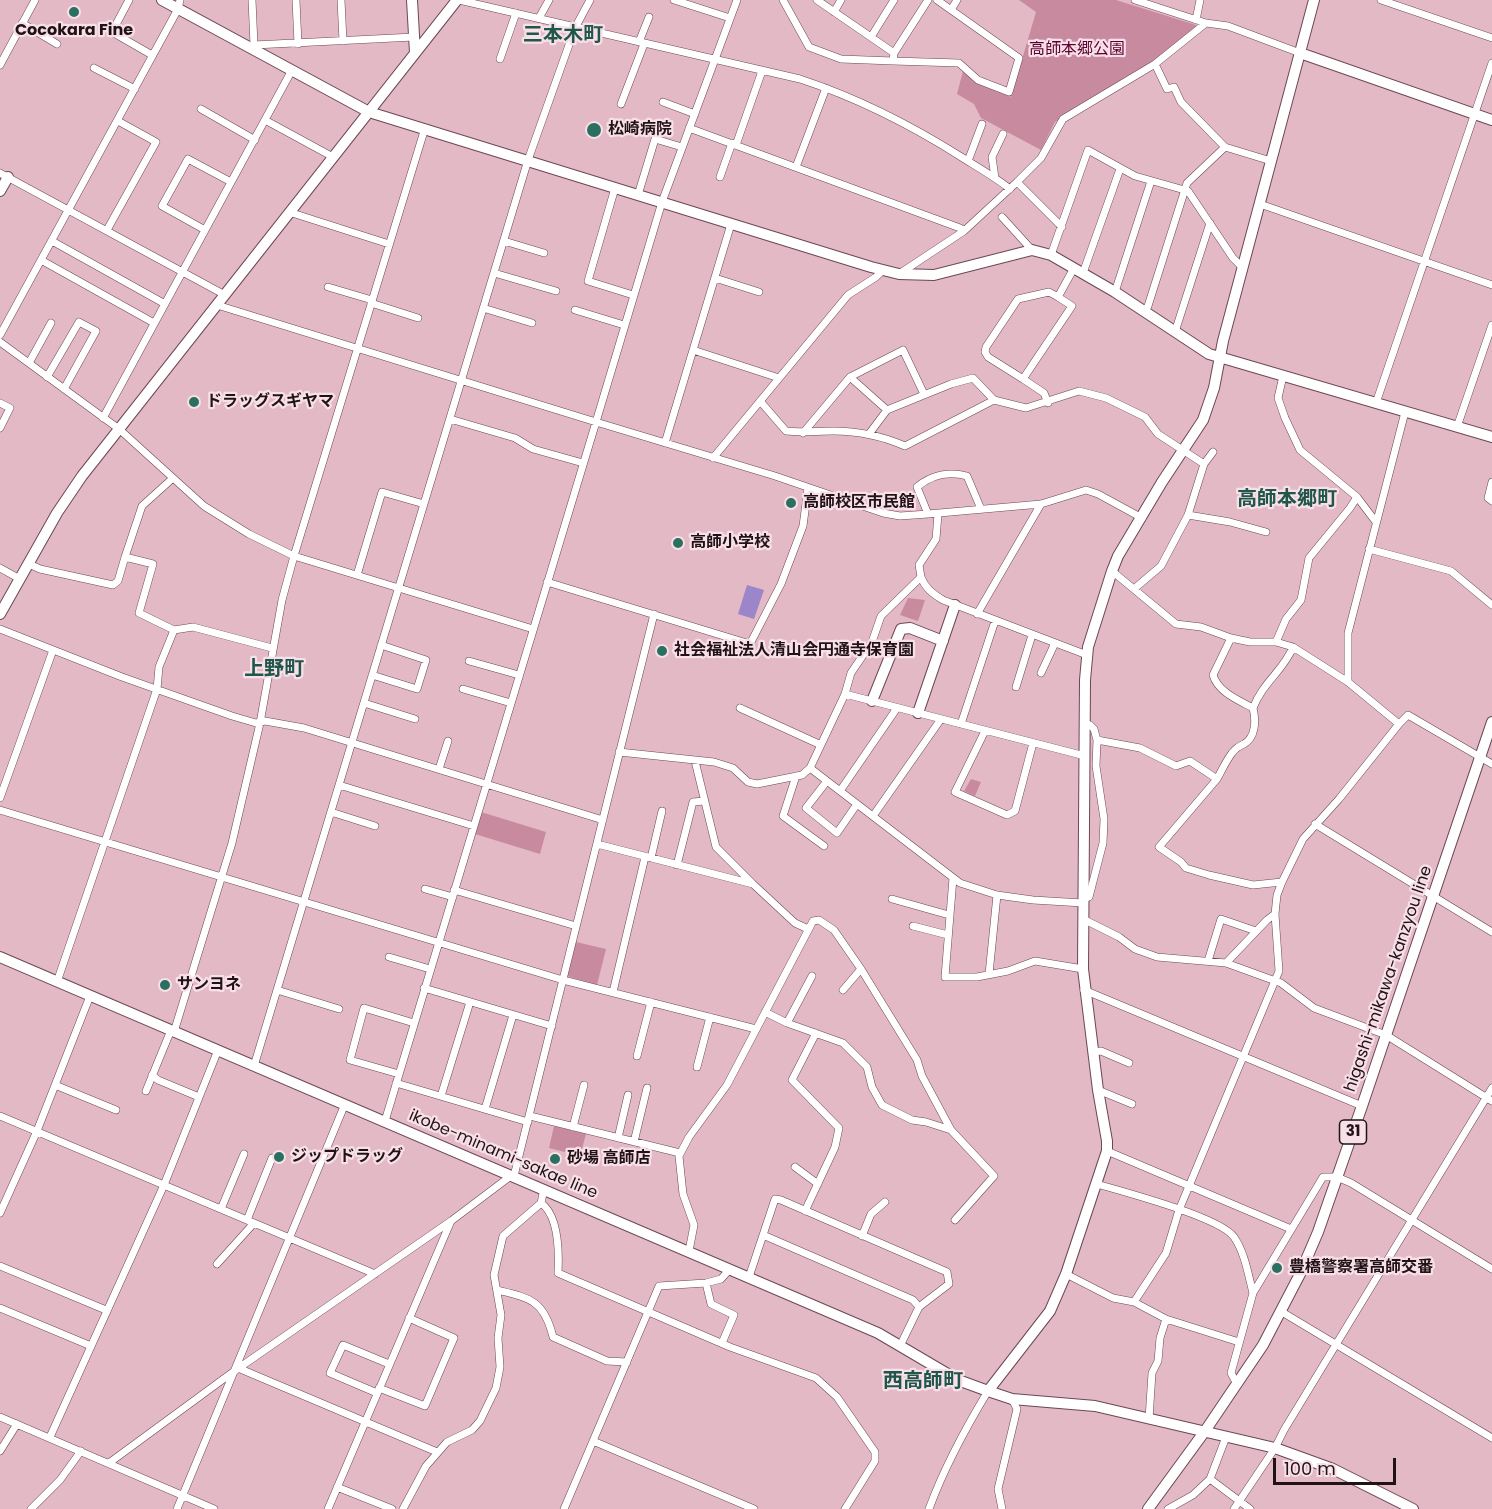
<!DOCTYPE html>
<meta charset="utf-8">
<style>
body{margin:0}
#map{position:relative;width:1492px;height:1509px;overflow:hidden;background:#e4b9c6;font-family:Poppins,sans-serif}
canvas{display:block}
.scale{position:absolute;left:1273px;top:1458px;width:123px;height:27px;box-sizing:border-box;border:3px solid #211217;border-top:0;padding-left:8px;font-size:18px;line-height:21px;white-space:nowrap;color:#211217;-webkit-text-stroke:4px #f7e0e7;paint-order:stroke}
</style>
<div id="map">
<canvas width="1492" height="1509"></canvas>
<div class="scale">100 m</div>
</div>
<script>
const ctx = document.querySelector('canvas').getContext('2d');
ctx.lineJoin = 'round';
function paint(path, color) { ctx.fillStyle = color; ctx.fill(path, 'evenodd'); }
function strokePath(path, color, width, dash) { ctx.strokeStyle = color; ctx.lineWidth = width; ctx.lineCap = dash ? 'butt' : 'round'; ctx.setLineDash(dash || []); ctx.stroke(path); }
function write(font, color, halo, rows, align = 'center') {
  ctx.font = font + ' Poppins,"Noto Sans JP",sans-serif'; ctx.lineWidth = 4.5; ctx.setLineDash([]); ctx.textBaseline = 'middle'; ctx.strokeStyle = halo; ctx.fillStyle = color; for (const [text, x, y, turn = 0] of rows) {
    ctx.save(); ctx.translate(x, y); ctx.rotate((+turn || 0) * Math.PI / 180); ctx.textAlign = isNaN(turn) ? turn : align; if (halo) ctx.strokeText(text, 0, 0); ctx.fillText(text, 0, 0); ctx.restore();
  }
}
paint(new Path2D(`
 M1019 0H1116L1196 25V27L1155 61 1055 122 1041 150 981 118 974 104 957 94 963 71 976 83 1011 97 1036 12Z
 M908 598 925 600 918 621 900 615Z
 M971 779 981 782 975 796 964 791Z
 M481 812 546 832 540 854 475 834Z
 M576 942 606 949 597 985 567 976Z
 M554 1126 586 1134 580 1156 549 1148Z`), '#c88a9f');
paint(new Path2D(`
 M747 585 764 590 754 619 738 614Z`), '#9a86c8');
const street = new Path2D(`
 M129 0 112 32 152 55
 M252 0 254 45
 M296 0 298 44
 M341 0 343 41
 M459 0 800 79C858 98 911 125 963 158 979 168 995 177 1010 189
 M674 0 730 18
 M783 0 809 47 841 59 893 61
 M817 0 894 53 893 61 959 63 978 80 1009 92 1019 58 937 0
 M1135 0 1206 23
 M1381 0 1492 38
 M951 10 957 0
 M834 12 841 0
 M539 18 549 0
 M1196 20 1200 0
 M22 23 57 44
 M871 37 894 0
 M639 42 649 17
 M252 48 254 45 414 37
 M894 53 928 0
 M500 59 516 13
 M1155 64 1167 89 1174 87 1181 102 1225 147
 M0 65 35 0
 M94 68 135 89
 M663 102 695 114
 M621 104 644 44
 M201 109 255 140
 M265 120 333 157
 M689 128 960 228 964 231
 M736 145 762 71
 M968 161 982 124
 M796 167 826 88
 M0 173 225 295
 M720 177 732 143
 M995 178 992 157 1003 134
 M1017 182 1062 227
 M615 188 588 281 633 295
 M638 195 655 139 682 147
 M1260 204 1492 285
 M289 212 389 244
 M1002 217 1032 250
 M107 230 156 142 118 121
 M205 230 162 206 188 159 231 182
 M52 241 165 304
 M504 241 544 253
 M1051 255 1088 150 1135 176 1188 191 1233 258 1242 267
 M41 260 154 323
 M494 273 556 291
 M1083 273 1120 169
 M899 274 964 231 1017 182 1041 158 1063 119 1155 64 1206 23 1228 26 1300 53
 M715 278 759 292
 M328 287 372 300
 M1115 292 1151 181
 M1058 297 1049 292 1018 299 986 347 985 352 988 357 1023 379 1072 306 1058 297 1074 268
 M371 303 418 318
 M217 305 596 422 662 202 737 0
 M483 308 532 323
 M575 310 624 325
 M1144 312 1148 306 1187 183 1225 147 1271 161
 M1175 332 1210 223
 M0 335 178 9 180 0
 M0 342 119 429 204 506 249 534 294 556 533 629
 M693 350 779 378
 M29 363 51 323
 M1283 376 1278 398 1285 418 1300 450 1357 497 1376 522
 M47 377 79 322 96 331 64 389
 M850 377 887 410
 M1023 379 1044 393 1048 403
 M760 401 786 431C802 433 817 431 833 431 858 431 882 436 905 446L994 400 1026 408 1079 391 1106 398 1145 417 1158 434 1204 464 1188 515 1161 566 1134 589
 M0 403 10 408 0 428
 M1376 403 1492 63
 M103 418 292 70
 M450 419 515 438 533 449 583 463
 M1457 427 1492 325
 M803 433 850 377 903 350 924 394
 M869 434 887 410 951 384 973 378 994 400
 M665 443 731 224
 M713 458 848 295 876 277 883 270
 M1204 464 1213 452
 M1492 482 1488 498 1492 501
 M928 514 917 487C931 475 949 471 967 476L981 509
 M1188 515 1230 522 1266 532
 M1369 549 1451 571 1492 605
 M29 564 40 569 113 585 118 581 125 557
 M0 568 20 579
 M1112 571 1176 624 1201 627 1231 638 1250 642H1276L1293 647 1348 682 1399 724 1408 715 1492 764
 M357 575 382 492 424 504
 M921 577 919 565 936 539 938 514
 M547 582 750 644 781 584 803 526 808 488
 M977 614 1041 504
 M0 629 122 677 232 716 256 723 265 721 304 728 603 820
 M174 630 193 627 272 648
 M1276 642 1286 619 1301 600 1309 558 1350 508 1357 497
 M469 661 519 675
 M1041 673 1055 643
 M372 675 417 689 426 660 381 645
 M1348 682V633L1405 412
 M1016 687 1032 635
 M463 689 511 703
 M845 694 851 673 872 642 881 616 921 577C925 588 933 594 943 600L1087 655
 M364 703 415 719
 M740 708 821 745
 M1253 708C1263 682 1284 670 1293 647
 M961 724 995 621
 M985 731 955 792 1007 815 1015 811 1033 743
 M1097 740 1140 748 1176 766 1190 761 1217 779 1159 847 1181 862 1186 868 1209 875 1253 885 1282 882
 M619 752 714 762 733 768 748 782 757 784 802 775 810 768 845 694 1085 756
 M695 761 716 847 751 882
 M810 768 960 883 997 895 1033 900 1083 903
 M439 769 448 741
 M796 776 783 816 824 846
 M1217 779C1222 770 1226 761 1232 753 1236 748 1238 747 1244 744 1256 737 1256 720 1253 708 1238 700 1218 692 1213 675L1231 638
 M827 781 806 808 837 833 857 804
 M339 785 474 826
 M840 791 897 708
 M0 798 53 650
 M0 810 563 980 756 1029
 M331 812 375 826
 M873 816 941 719
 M1315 824 1492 932
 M597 844 753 884 795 923 808 929
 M651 858 662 811
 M677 865 693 802 704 801
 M953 878 945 977H977L1008 971 1035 961 1083 969
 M425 889 453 897
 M454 890 576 926
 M892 899 949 915
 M1083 899 1089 897 1103 843 1104 819 1096 766 1097 740 1094 729 1090 725 1085 724
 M1083 919 1119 937 1135 949 1157 957 1226 963 1281 983 1314 1008 1386 1035 1492 1101
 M913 926 948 935
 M389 957 430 969
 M1208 961 1221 919 1256 931
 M1226 963 1267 920 1275 914
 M989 974 997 895
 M57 982 157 689 159 667 174 630 139 613 153 564 125 557 142 506 173 478
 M424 988 552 1026
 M277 990 339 1009
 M843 990 861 969
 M1084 990 1362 1106
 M613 992 645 857
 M765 1012 787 1023 843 1043 867 1067 872 1087 882 1105 912 1120 926 1122 951 1130 994 1176 955 1220
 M787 1023 812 976
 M174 1032 232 843 260 723 282 600 294 556 425 128
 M1093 1052 1101 1051 1129 1063
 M637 1056 651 1002
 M254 1066 528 160 575 28 590 0
 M697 1067 710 1017
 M399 1074 350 1060 364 1008 414 1023
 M152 1075 158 1080 199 1097
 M396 1083 528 1122
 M55 1085 116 1110
 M1098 1090 1132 1104
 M146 1091 171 1030
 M441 1096 470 1002
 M485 1109 513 1015
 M0 1116 375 1274
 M530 1116 680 1153
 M385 1121 596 422 775 476 883 513 900 516 928 514 1041 504 1086 490 1098 494 1142 518
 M573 1127 584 1085
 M618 1138 628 1095
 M634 1142 647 1088
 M1107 1151 1291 1229
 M795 1167 818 1184
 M514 1176 654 614
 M1097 1184C1124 1192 1220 1217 1234 1237 1245 1253 1248 1274 1253 1293
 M541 1203C559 1216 559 1253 558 1273L730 1347 816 1378 837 1397 875 1452V1461L845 1509
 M221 1209 244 1154
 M805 1211 835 1147 839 1128 792 1080 816 1033
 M0 1213 37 1131 90 996
 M247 1220 272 1158
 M763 1235 913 1300 919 1307
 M862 1236 871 1214 885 1202
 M689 1251 694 1225 683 1194 679 1156 689 1137 727 1085 813 921 819 920 834 930 861 969 917 1060 922 1076 951 1130
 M217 1264 254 1223
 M0 1266 106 1310
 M730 1269 721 1279 706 1283 659 1286 593 1441 754 1509
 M1066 1274 1113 1298 1134 1302 1166 1319 1239 1342
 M749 1277 775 1199 781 1200 947 1272 949 1284 919 1307 900 1346
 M706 1283 711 1304 734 1315 722 1343
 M497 1290C530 1298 544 1300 553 1337L607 1361 627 1362
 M1134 1302 1166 1253 1179 1210 1279 971 1275 914 1277 895 1282 882 1303 839 1339 799 1399 724
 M0 1308 91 1346
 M1282 1312 1492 1438
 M238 1368 437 1452
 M1237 1384 1231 1373 1253 1293 1323 1177H1337L1351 1183 1492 1269
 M379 1388 425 1406 454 1338 409 1318
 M377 1393 330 1373 343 1345 389 1364
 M0 1417 214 1509
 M1149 1419 1152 1373 1158 1361 1160 1338 1166 1319
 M50 1437 164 1185 218 1050
 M0 1451 17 1424
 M109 1463 233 1372 451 1221 512 1175
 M1210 1479 1250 1509
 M337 1487 392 1509
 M31 1509 60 1480 81 1451
 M177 1509 345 1104
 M328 1509 451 1221
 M403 1509 426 1466 447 1442 472 1430 480 1421 496 1388 500 1367 498 1338 501 1315 494 1275 503 1236 541 1203 544 1189
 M564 1509 593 1441
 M929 1509C944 1468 965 1429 988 1391
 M1002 1509 998 1489 1017 1409 1012 1399
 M1168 1509 1193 1495 1210 1479 1226 1437
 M1234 1509 1275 1448 1284 1430 1492 1088`);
const secondary = new Path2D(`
 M162 0 369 112 871 267 899 274 934 275 1032 250 1051 255 1115 292 1209 354 1492 437
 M412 0 415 53
 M1300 53 1492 120
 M0 191 8 177
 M0 614 57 513 82 476 457 0
 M872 701 901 629 910 628 943 641
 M918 713 955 605
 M0 957 878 1333 958 1380 988 1391 1012 1399 1095 1406 1275 1448 1333 1469 1413 1509
 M988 1391 1050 1311 1066 1274 1107 1151V1141L1098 1090 1083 969 1085 680 1088 647 1112 571 1118 556 1162 482 1203 420 1214 388 1223 341 1314 0`);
const primary = new Path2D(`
 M1148 1509 1205 1431 1263 1345 1300 1274 1318 1232 1362 1106 1492 722`);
strokePath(street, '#6c4754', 8);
strokePath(secondary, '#6c4754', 12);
strokePath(primary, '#6c4754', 12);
strokePath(street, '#fff', 7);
strokePath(secondary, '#fff', 10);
strokePath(primary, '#fff', 10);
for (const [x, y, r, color] of [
 [74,12,6,"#2b6f61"],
 [594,130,8,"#2b6f61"],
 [194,402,6,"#2b6f61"],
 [791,503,6,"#2b6f61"],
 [678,543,6,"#2b6f61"],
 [662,651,6,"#2b6f61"],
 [165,985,6,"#2b6f61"],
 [279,1157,6,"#2b6f61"],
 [555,1159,6,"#2b6f61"],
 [1277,1268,6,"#2b6f61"]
]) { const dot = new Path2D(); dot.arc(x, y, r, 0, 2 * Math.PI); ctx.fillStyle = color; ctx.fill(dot); strokePath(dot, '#f7e0e7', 2); }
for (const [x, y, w] of [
 [1353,1132,27]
]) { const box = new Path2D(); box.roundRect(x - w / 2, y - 12, w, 24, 4.5); ctx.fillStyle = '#f7e0e7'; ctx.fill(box); strokePath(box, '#211217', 1.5); }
write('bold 15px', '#211217', null, [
 ["31",1353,1132]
]);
write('bold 16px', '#211217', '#f7e0e7', [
 ["Cocokara Fine",74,31,"center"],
 ["松崎病院",608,130],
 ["ドラッグスギヤマ",206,402],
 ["高師校区市民館",803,503],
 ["高師小学校",690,543],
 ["社会福祉法人清山会円通寺保育園",674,651],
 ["サンヨネ",177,985],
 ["ジップドラッグ",291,1157],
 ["砂場 高師店",567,1159],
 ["豊橋警察署高師交番",1289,1268]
], 'left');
write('16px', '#5e0132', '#f7e0e7', [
 ["高師本郷公園",1077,50]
]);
write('16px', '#211217', '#f7e0e7', [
 ["higashi-mikawa-kanzyou line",1389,979,-71],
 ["ikobe-minami-sakae line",503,1155,23]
]);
write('bold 20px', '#20564b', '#f7e0e7', [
 ["三本木町",563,36],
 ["高師本郷町",1287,500],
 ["上野町",274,670],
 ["西高師町",923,1382]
]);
</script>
